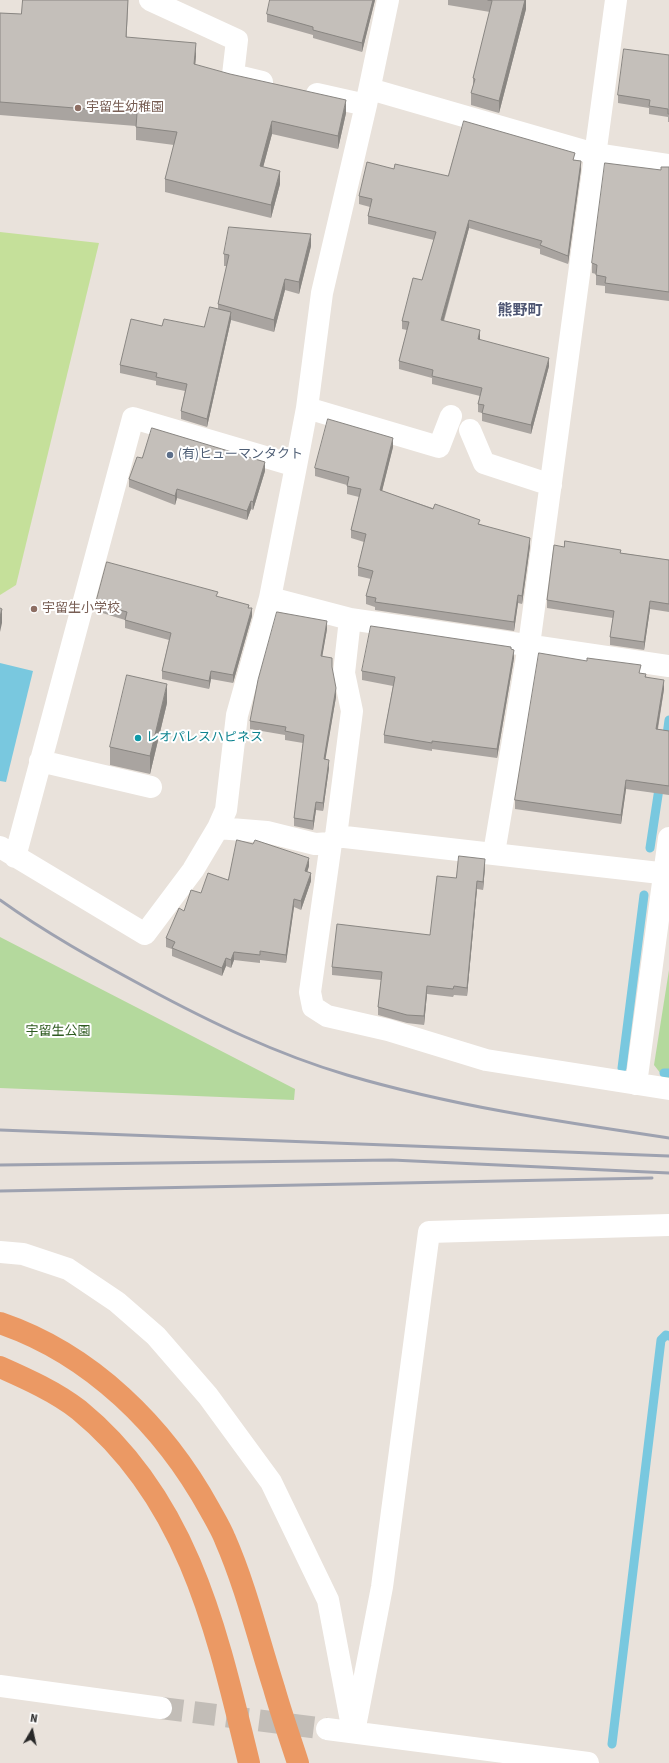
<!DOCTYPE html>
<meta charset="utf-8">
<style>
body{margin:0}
#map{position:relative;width:669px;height:1763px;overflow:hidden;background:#e9e2db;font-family:"Source Sans 3",sans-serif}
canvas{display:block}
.north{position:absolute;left:12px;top:1711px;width:40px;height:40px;-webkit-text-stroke:3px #fff;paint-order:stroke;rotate:9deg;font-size:11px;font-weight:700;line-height:16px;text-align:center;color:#282828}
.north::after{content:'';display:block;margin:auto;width:14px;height:18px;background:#282828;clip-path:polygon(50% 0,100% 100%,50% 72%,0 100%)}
</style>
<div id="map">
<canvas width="669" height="1763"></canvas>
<div class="north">N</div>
</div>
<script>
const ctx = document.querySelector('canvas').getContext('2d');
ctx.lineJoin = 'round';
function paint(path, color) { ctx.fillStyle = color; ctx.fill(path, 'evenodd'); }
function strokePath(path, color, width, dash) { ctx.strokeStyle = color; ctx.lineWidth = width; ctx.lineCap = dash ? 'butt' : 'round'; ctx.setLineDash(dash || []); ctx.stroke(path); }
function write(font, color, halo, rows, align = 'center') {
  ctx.font = font + ' "Source Sans 3","Noto Sans JP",sans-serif'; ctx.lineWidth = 4; ctx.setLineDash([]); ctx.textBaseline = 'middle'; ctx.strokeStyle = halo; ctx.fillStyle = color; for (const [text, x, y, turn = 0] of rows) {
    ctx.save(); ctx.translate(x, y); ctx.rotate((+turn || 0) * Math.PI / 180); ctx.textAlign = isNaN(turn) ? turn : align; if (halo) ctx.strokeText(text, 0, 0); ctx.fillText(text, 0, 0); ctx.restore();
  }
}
paint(new Path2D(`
 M0 937 295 1089 294 1100 0 1088Z
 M669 970V1079H665L654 1065Z`), '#b4d99d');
paint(new Path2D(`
 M0 232 99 243 16 585 0 595Z`), '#c5e09a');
paint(new Path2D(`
 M0 663 33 671 6 782 0 781Z`), '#79c8df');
strokePath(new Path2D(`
 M666 742 669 720
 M650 848 660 782
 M622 1068 644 895
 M664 1073H669
 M612 1744 661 1340 666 1335 669 1336`), '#79c8df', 9);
strokePath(new Path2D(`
 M161 1708 327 1729`), '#c2bdb7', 22, [22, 11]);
strokePath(new Path2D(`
 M150 0 237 40 233 75 262 82
 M370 89 595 154 669 165
 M317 94 366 105
 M307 408 439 447 451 416
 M470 430 484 463 551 485
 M270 598 350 619 669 666
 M350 619 344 673 352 711 336 836 669 874
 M40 761 151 787
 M218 828 226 810 237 715 270 598 296 466 307 408 322 293 366 105 388 0
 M336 836 331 843 310 992 313 1007 327 1016 388 1030 486 1060 669 1089
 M0 847 145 934 193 870 218 828 267 832 315 844 331 843
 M494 853 529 645 616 0
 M15 857 133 418 296 466
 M636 1084 669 838
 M0 1252 23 1254 68 1269 117 1302 156 1336 208 1396 271 1482 328 1600 351 1721
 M0 1686 161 1708
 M327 1729 588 1763
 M354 1732 382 1587 429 1232 669 1225`), '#fff', 22);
strokePath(new Path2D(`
 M0 1323C91 1354 164 1426 210 1510 215 1519 221 1529 225 1539 246 1587 258 1638 274 1688 281 1713 290 1738 298 1763
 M0 1367C27 1379 56 1392 79 1410 189 1500 217 1632 249 1763`), '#eb9964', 22);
strokePath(new Path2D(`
 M0 900C46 933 95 960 145 987 210 1022 276 1054 347 1075 452 1106 561 1122 669 1138
 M0 1130 669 1156
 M0 1165 392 1160 669 1173
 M0 1191 652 1178`), '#9ea2b0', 3);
paint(new Path2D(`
 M128 0 126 37 196 56 195 65 346 113 338 149 272 134 263 167 280 184 271 218 165 192V179L174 145 136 140V126L0 115V13L21 14Z
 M375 0 362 52 313 38V35L267 22V14Z
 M448 0H526V9L499 113 471 105V93L473 86V78L490 12 448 5Z
 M669 55V122H668V117L649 114V108L618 103V95Z
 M575 160 581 169 568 264 540 254V249L469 228 444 321 480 339V340L549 366 531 434 482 421V413L478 412V404L480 396 432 384V378L399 369V361L407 330 402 329V321L422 280 434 240 368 224V216L370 207 359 204V196L394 169 448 176Z
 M669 167V301L605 293V286L596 285V274L592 273V263L661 170Z
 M311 246 299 294 285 290 274 332 231 320 207 427 181 419V411L185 391 156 385V381L120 373V365L162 326 204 327 218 309V304L227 266H224V254Z
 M393 447 382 491 480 524 530 546 522 604 518 603 514 631 375 610V607L366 604V596L371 579 358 576V567L364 542 351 538V530L359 497 347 494V485L315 476V468Z
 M142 458 265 471 253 510 251 509 247 520 177 498 175 505 129 487V479Z
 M564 547 621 553 669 560V612L650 609 644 650 610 645V637L613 618 547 608V600Z
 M218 597 249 608 252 616 233 683 211 679 209 689 162 679V671L169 640 125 628V620L96 611V603Z
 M327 629 322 656 332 669 336 697 325 759 329 768 323 811 316 810 313 830 294 826V818L303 743 285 740V735L250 729V721Z
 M511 649 514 658 497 758 432 749V751L384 743V735L393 686 362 680V671Z
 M641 673 664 689 658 729 669 731V795L626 789 621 824 515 809V800Z
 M167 703 150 774 110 765V747Z
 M309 866 307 872 311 881 301 910 294 907 286 963 260 960V963L234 960 231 968 226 966 222 976 172 956V949L166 947V938L184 911 201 893 228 880Z
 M485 867 483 890 477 889 467 996 454 995 453 997 427 994 424 1025 407 1023 378 1015V1007L381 980 332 975V967L430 935 456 878Z`), '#a9a4a0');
paint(new Path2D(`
 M128 0V5L126 50V37Z
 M373 0H375L362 52V43Z
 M525 0H526V9L499 113V101Z
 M196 43V56L194 77V64Z
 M346 100V113L338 149V136Z
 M272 121V134L260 179V166Z
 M581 161V169L568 264V256Z
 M280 171V184L271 218V205Z
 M469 220V228L441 329V320Z
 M311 234V246L299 294V282Z
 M285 279V290L274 332V320Z
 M231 312V320L207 427V419Z
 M480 330V339L478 348V339Z
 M549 358V366L531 434V425Z
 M393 438V447L380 499V490Z
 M265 462V471L253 510V502Z
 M177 489V498L175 505V496Z
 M251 501V509L247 520V511Z
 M530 538V546L522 604V596Z
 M518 595V603L514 631V622Z
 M650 601V609L644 650V642Z
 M252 608V616L233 683V675Z
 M2 609V623L0 632V617Z
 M327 621V629L321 664V656Z
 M514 650V658L497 758V749Z
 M211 671V679L209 689V681Z
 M664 680V689L656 738V729Z
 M167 684V703L150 774V756Z
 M336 688V697L324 768V759Z
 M329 760V768L323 811V803Z
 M626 780V789L621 824V815Z
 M316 802V810L313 830V821Z
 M309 858V866L305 879V871Z
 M485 859V867L483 890V882Z
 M311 873V881L301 910V901Z
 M477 881V889L467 996V988Z
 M294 899V907L286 963V955Z
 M234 952V960L231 968V960Z
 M226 958V966L222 976V968Z
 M427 986V994L424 1025V1016Z`), '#898682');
const building = new Path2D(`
 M23 0H128L126 37 196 43 194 64 230 74 346 100 338 136 272 121 260 166 280 171 271 205 165 179 177 132 136 127 137 113 0 102V13L21 14Z
 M270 0H373L362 43 313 30V27L267 14Z
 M488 0H525L499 101 471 93 475 79 473 78 492 1Z
 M624 49 669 55V114H668V109L649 106 650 100 618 95Z
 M464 121 575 153 573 160 581 161 568 256 540 245 542 241 469 220 441 320 480 330 478 339 549 358 531 425 482 413 484 405 478 404 482 388 432 376 433 370 399 361 409 322 402 321 413 278 422 280 436 232 368 216 372 199 359 196 367 162 394 169 395 164 448 176Z
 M605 163 661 170V167H669V292L605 283 606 277 596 275 597 265 592 263Z
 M229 227 311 234 299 282 285 279 274 320 218 304 229 255 224 254Z
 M210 307 231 312 207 419 181 411 187 384 156 377 157 373 120 365 131 319 162 326 164 319 204 327Z
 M328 419 393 438 380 490 433 509 435 504 480 520 478 524 530 538 522 596 518 595 514 622 375 602 376 598 366 596 373 571 358 567 366 534 351 530 361 489 347 486 349 477 315 468Z
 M152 428 265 462 253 502 251 501 247 511 177 489 175 496 129 479 137 457 142 458Z
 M565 541 621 550 620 553 669 560V604L650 601 644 642 610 637 614 611 547 600 554 545 564 547Z
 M107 562 218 592 216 596 249 605 248 608H252L233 675 211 671 209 681 162 671 171 633 125 620 127 612 96 603Z
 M0 608 2 609 0 617Z
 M277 612 327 621 321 656 332 658V667L336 688 324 759 329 760 323 803 316 802 313 821 294 818 304 735 285 731 286 727 250 721 258 680Z
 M371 626 511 647V649L514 650 497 749 432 741V743L384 735 395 677 362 671Z
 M539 653 587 661V658L641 665 639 673 646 674 645 677 664 680 656 729 669 731V786L626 780 621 815 515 800Z
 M127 675 167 684 150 756 110 747Z
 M237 840 253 844 255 840 309 858 305 871 311 873 301 901 294 899 286 955 260 951V955L234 952 231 960 226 958 222 968 172 948 175 942 166 938 179 908 184 911 191 890 201 893 208 873 228 880Z
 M459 856 485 859 483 882 477 881 467 988 454 986 453 989 427 986 424 1016 407 1015 378 1007 382 972 332 967 337 924 430 935 437 876 456 878Z`);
paint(building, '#c4bfba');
strokePath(building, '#898682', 1);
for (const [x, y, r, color] of [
 [78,108,4,"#8d6e63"],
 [170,455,4,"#5c6f8a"],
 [34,609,4,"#8d6e63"],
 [138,738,4,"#0f9aa8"]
]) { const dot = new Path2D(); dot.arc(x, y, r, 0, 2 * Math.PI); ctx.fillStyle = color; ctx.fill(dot); strokePath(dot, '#fff', 1.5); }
write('13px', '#785e54', '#fff', [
 ["宇留生幼稚園",86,108],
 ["宇留生小学校",42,609]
], 'left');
write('13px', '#4e5e75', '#fff', [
 ["(有)ヒューマンタクト",178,455]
], 'left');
write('13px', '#0d838f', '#fff', [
 ["レオパレスハピネス",146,738]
], 'left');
write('13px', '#2f5b21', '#fff', [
 ["宇留生公園",58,1032]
]);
write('bold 15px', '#4e5673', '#fff', [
 ["熊野町",520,312]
]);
</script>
